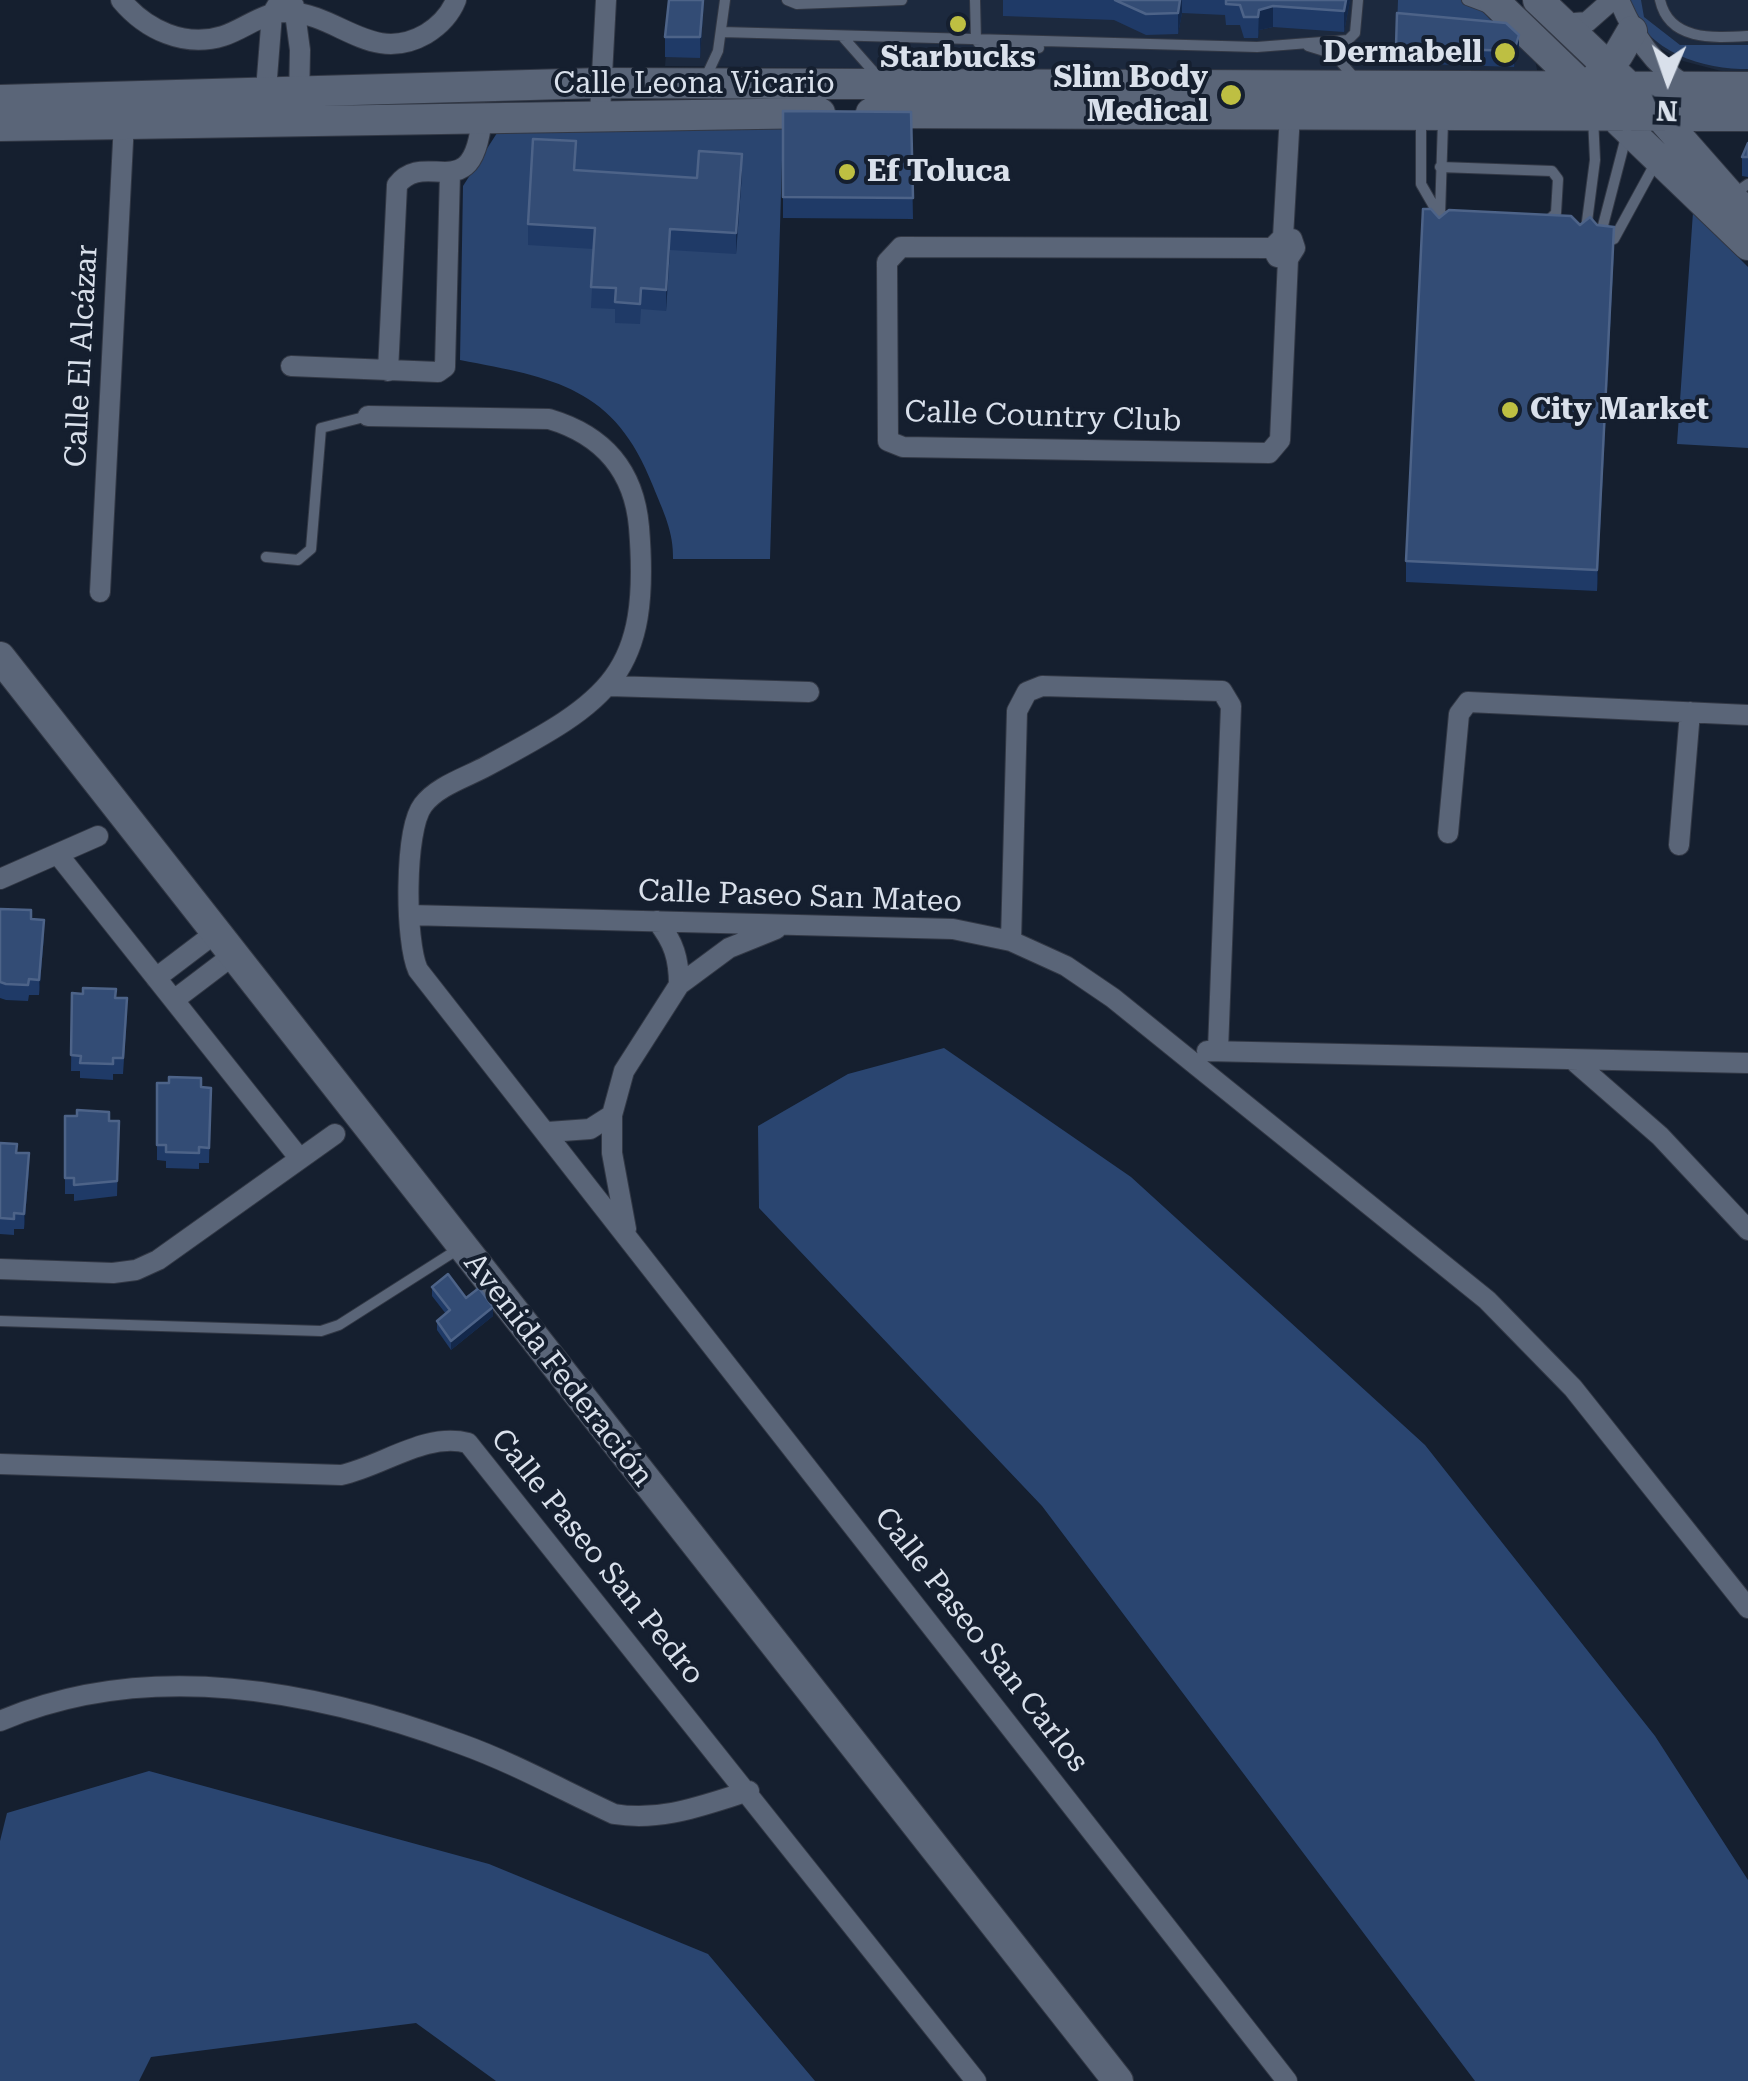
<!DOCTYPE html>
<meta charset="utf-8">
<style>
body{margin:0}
#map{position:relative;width:1748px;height:2081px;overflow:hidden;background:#151f2f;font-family:"Roboto Serif",serif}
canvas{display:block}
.north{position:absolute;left:1618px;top:30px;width:100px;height:100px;-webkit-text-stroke:8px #151f2f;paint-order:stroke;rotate:182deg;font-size:28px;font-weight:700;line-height:40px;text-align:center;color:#d9e0eb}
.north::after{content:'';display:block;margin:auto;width:35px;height:45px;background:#d9e0eb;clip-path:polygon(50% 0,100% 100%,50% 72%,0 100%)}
</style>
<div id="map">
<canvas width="1748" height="2081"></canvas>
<div class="north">N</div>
</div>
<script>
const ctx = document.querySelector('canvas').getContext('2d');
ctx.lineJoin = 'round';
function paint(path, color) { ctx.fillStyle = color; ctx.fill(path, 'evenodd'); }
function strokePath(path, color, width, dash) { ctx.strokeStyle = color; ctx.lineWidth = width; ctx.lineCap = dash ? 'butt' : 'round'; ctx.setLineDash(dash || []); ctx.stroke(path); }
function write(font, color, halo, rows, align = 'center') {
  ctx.font = font + ' "Roboto Serif",serif'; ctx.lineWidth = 8; ctx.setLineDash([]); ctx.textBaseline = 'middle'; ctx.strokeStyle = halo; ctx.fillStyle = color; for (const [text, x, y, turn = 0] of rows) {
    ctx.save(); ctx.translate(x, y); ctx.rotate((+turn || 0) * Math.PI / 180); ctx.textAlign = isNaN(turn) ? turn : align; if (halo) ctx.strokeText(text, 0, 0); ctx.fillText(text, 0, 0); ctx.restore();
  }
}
paint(new Path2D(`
 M670 0H1476L1535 59 1538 75 665 66Z
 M1625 0H1748V72H1725L1683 61 1645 40Z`), '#1c293e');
paint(new Path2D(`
 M1398 0H1472L1508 39 1397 28Z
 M1630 0H1641L1644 17 1680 45H1748V69C1702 70 1641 50 1630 0Z
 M783 127 770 559H673C674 532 663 511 653 486 615 387 554 378 460 360L463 186 497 133Z
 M1693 212 1748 267V448L1677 444Z
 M944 1048 1131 1177 1425 1445 1655 1736 1748 1880V2081H1475L1042 1506 759 1208 758 1126 848 1074Z
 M149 1771 489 1864 708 1954 815 2081H496L416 2023 151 2057 139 2081H0V1841L7 1813Z`), '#2a4570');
const lane = new Path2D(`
 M787 0 797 4 902 0
 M975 0 976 40
 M1467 0 1491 9
 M1660 0C1669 41 1713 38 1748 36
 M722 32 1257 47 1348 40 1355 33 1358 0
 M842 36 880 79
 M976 40 983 48H1039
 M1308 46 1334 54 1357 81
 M705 79 718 51 725 0
 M1421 121V184L1440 217
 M1443 121 1440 215 1454 218
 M1440 167 1552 171 1558 179 1556 213 1545 224
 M1731 196 1748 184
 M1586 229 1595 160 1593 117
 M1600 237 1627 133
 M1614 239 1656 162
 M266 557 298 560 311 549 321 428 368 416
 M0 1321 321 1331 339 1325 460 1248`);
const street = new Path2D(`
 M121 0C146 30 185 48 223 36 245 29 264 11 288 12 339 14 372 65 426 34 439 26 450 15 456 0
 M1619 0C1634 35 1653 66 1687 86
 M294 6 300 50 299 101
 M1563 24 1587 22 1612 0
 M265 103 272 14 278 4
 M600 113 606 0
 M1283 237 1290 114
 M1272 248 901 247 887 262 888 441 903 447 1269 453 1280 440 1288 259 1295 248 1292 239 1283 237 1272 248 1277 257 1288 259
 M291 366 438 372 445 367 450 173
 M388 371 397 185C426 147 474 211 482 116
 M368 416 549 419C603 435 634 470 639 527 651 675 610 700 487 766 467 777 437 786 423 805 404 830 405 942 418 970L1287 2081
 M100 592 124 122
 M609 686 809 692
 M1448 833 1459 714 1468 702 1748 715
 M1679 845 1690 712
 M60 857 300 1159
 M0 879 98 836
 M409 915 953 929 1011 941 1066 966 1113 998 1487 1300 1573 1388 1748 1608
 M657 921C674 942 679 959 679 985
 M1011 941 1017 711 1027 692 1042 686 1222 691 1231 706 1218 1050
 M156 978 214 934
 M174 1000 232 956
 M1207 1051 1748 1063
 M1574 1061 1660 1136 1748 1230
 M548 1132 590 1129 612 1115
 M626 1229 612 1153V1115L624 1071 679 985 729 948 776 929
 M0 1269 113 1273 136 1270 158 1260 335 1134
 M0 1464 341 1475C383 1466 425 1432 468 1443L976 2081
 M0 1721C148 1658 315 1690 461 1744 514 1763 564 1791 614 1814 662 1822 703 1805 749 1791`);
const secondary = new Path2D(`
 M1493 0 1748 245
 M1538 0 1660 116 1748 216
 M1594 80 1618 55 1632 31
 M0 100 600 83 1748 87
 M871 113 1748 116
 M0 126 820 113
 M0 657 1118 2081`);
strokePath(lane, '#323845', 12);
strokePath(street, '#323845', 22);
strokePath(secondary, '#323845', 32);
strokePath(lane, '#5a6578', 10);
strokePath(street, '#5a6578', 20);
strokePath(secondary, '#5a6578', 30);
paint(new Path2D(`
 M704 0 700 58 665 57V37Z
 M1003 0H1350L1344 32 1273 27 1259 30 1258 38H1244L1240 25H1226L1225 15 1182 13 1178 34 1146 35 1114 20 1003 16Z
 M1397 13 1519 51 1514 67 1396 63Z
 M783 111 911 112 913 219 783 218Z
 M1748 143V177L1742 176V157Z
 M575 170 697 178 742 174 736 254 670 250 666 311 641 309 640 324 615 323V309L591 308 594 249 528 245V224Z
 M1439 218 1580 225 1614 248 1597 591 1406 582V561Z
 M0 909 31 919 44 935 39 995H29L28 1001 6 1000 0 998Z
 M72 993 115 998 127 1014 123 1074H113V1080L80 1078V1071H71Z
 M157 1083 211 1088 209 1163H199V1169L166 1168V1161L157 1160Z
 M65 1116 119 1121 117 1196 74 1201V1194H65Z
 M0 1143 17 1153 29 1169 24 1229H14V1235L0 1234Z
 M432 1287 466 1298 493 1316 451 1350 437 1330V1321L446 1314 432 1296Z`), '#1f3a67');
paint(new Path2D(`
 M703 0H704L700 58V37Z
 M1180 0H1182V13L1178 34V13Z
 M1346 0H1350L1344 32V11Z
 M1273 6V27L1259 30 1258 38 1259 10Z
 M1519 35V51L1514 67V51Z
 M742 154V174L736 254V233Z
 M1614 227V248L1597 591V570Z
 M670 229V250L666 311V290Z
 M44 920V935L39 995V980Z
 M29 1153V1169L24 1229V1214Z
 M493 1307V1316L451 1350V1341Z`), '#13284b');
const building = new Path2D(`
 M669 0H703L700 37H665Z
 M1115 0H1180L1178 13 1146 14Z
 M1226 0H1346L1344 11 1273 6 1259 10 1258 17H1244L1240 5 1226 4Z
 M1397 13 1506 23 1519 35 1514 51 1396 47Z
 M783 111 911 112 913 198 783 197Z
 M533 139 576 141 574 170 697 178 699 151 742 154 736 233 670 229 666 290 641 288 640 304 615 302 616 288 591 287 595 228 528 224Z
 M1748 143V157H1742Z
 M1423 209H1431L1439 218 1449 210 1571 216 1580 225 1590 217 1597 225 1614 227 1597 570 1406 561Z
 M0 909 31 910V919L44 920 39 980 29 979 28 985 6 984 0 982Z
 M83 988 116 989 115 998H127L123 1058H113V1064L80 1063 81 1056 71 1055 72 993 83 994Z
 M169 1077 201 1078V1087L211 1088 209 1148 199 1147V1153L166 1152V1145H157V1083H169Z
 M77 1110 109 1112V1121H119L117 1181 74 1185V1178H65V1116H77Z
 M0 1143 17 1144 16 1153H29L24 1214 14 1213V1219L0 1218Z
 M448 1274 466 1298 479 1288 493 1307 451 1341 437 1321 450 1310 432 1287Z`);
paint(building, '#334c75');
strokePath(building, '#4d6388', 2.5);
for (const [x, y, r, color] of [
 [958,24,10,"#bebf42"],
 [1505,53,12,"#bebf42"],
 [1231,95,12,"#bebf42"],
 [847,172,10,"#bebf42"],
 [1510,410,10,"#bebf42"]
]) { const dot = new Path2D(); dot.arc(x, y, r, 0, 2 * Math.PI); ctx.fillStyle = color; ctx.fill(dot); strokePath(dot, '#151f2f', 4); }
write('bold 30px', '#d9e0eb', '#151f2f', [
 ["Dermabell",1482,53],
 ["Starbucks",958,58,"center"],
 ["Slim Body",1208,78],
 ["Medical",1208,112],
 ["Ef Toluca",867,172,"left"],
 ["City Market",1530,410,"left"]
], 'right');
write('30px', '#d9e0eb', '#151f2f', [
 ["Calle Leona Vicario",694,84],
 ["Calle El Alcázar",82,356,-87],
 ["Calle Country Club",1043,417,2],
 ["Calle Paseo San Mateo",800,897,2],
 ["Avenida Federación",558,1370,52],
 ["Calle Paseo San Pedro",597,1557,51],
 ["Calle Paseo San Carlos",981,1640,52]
]);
</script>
